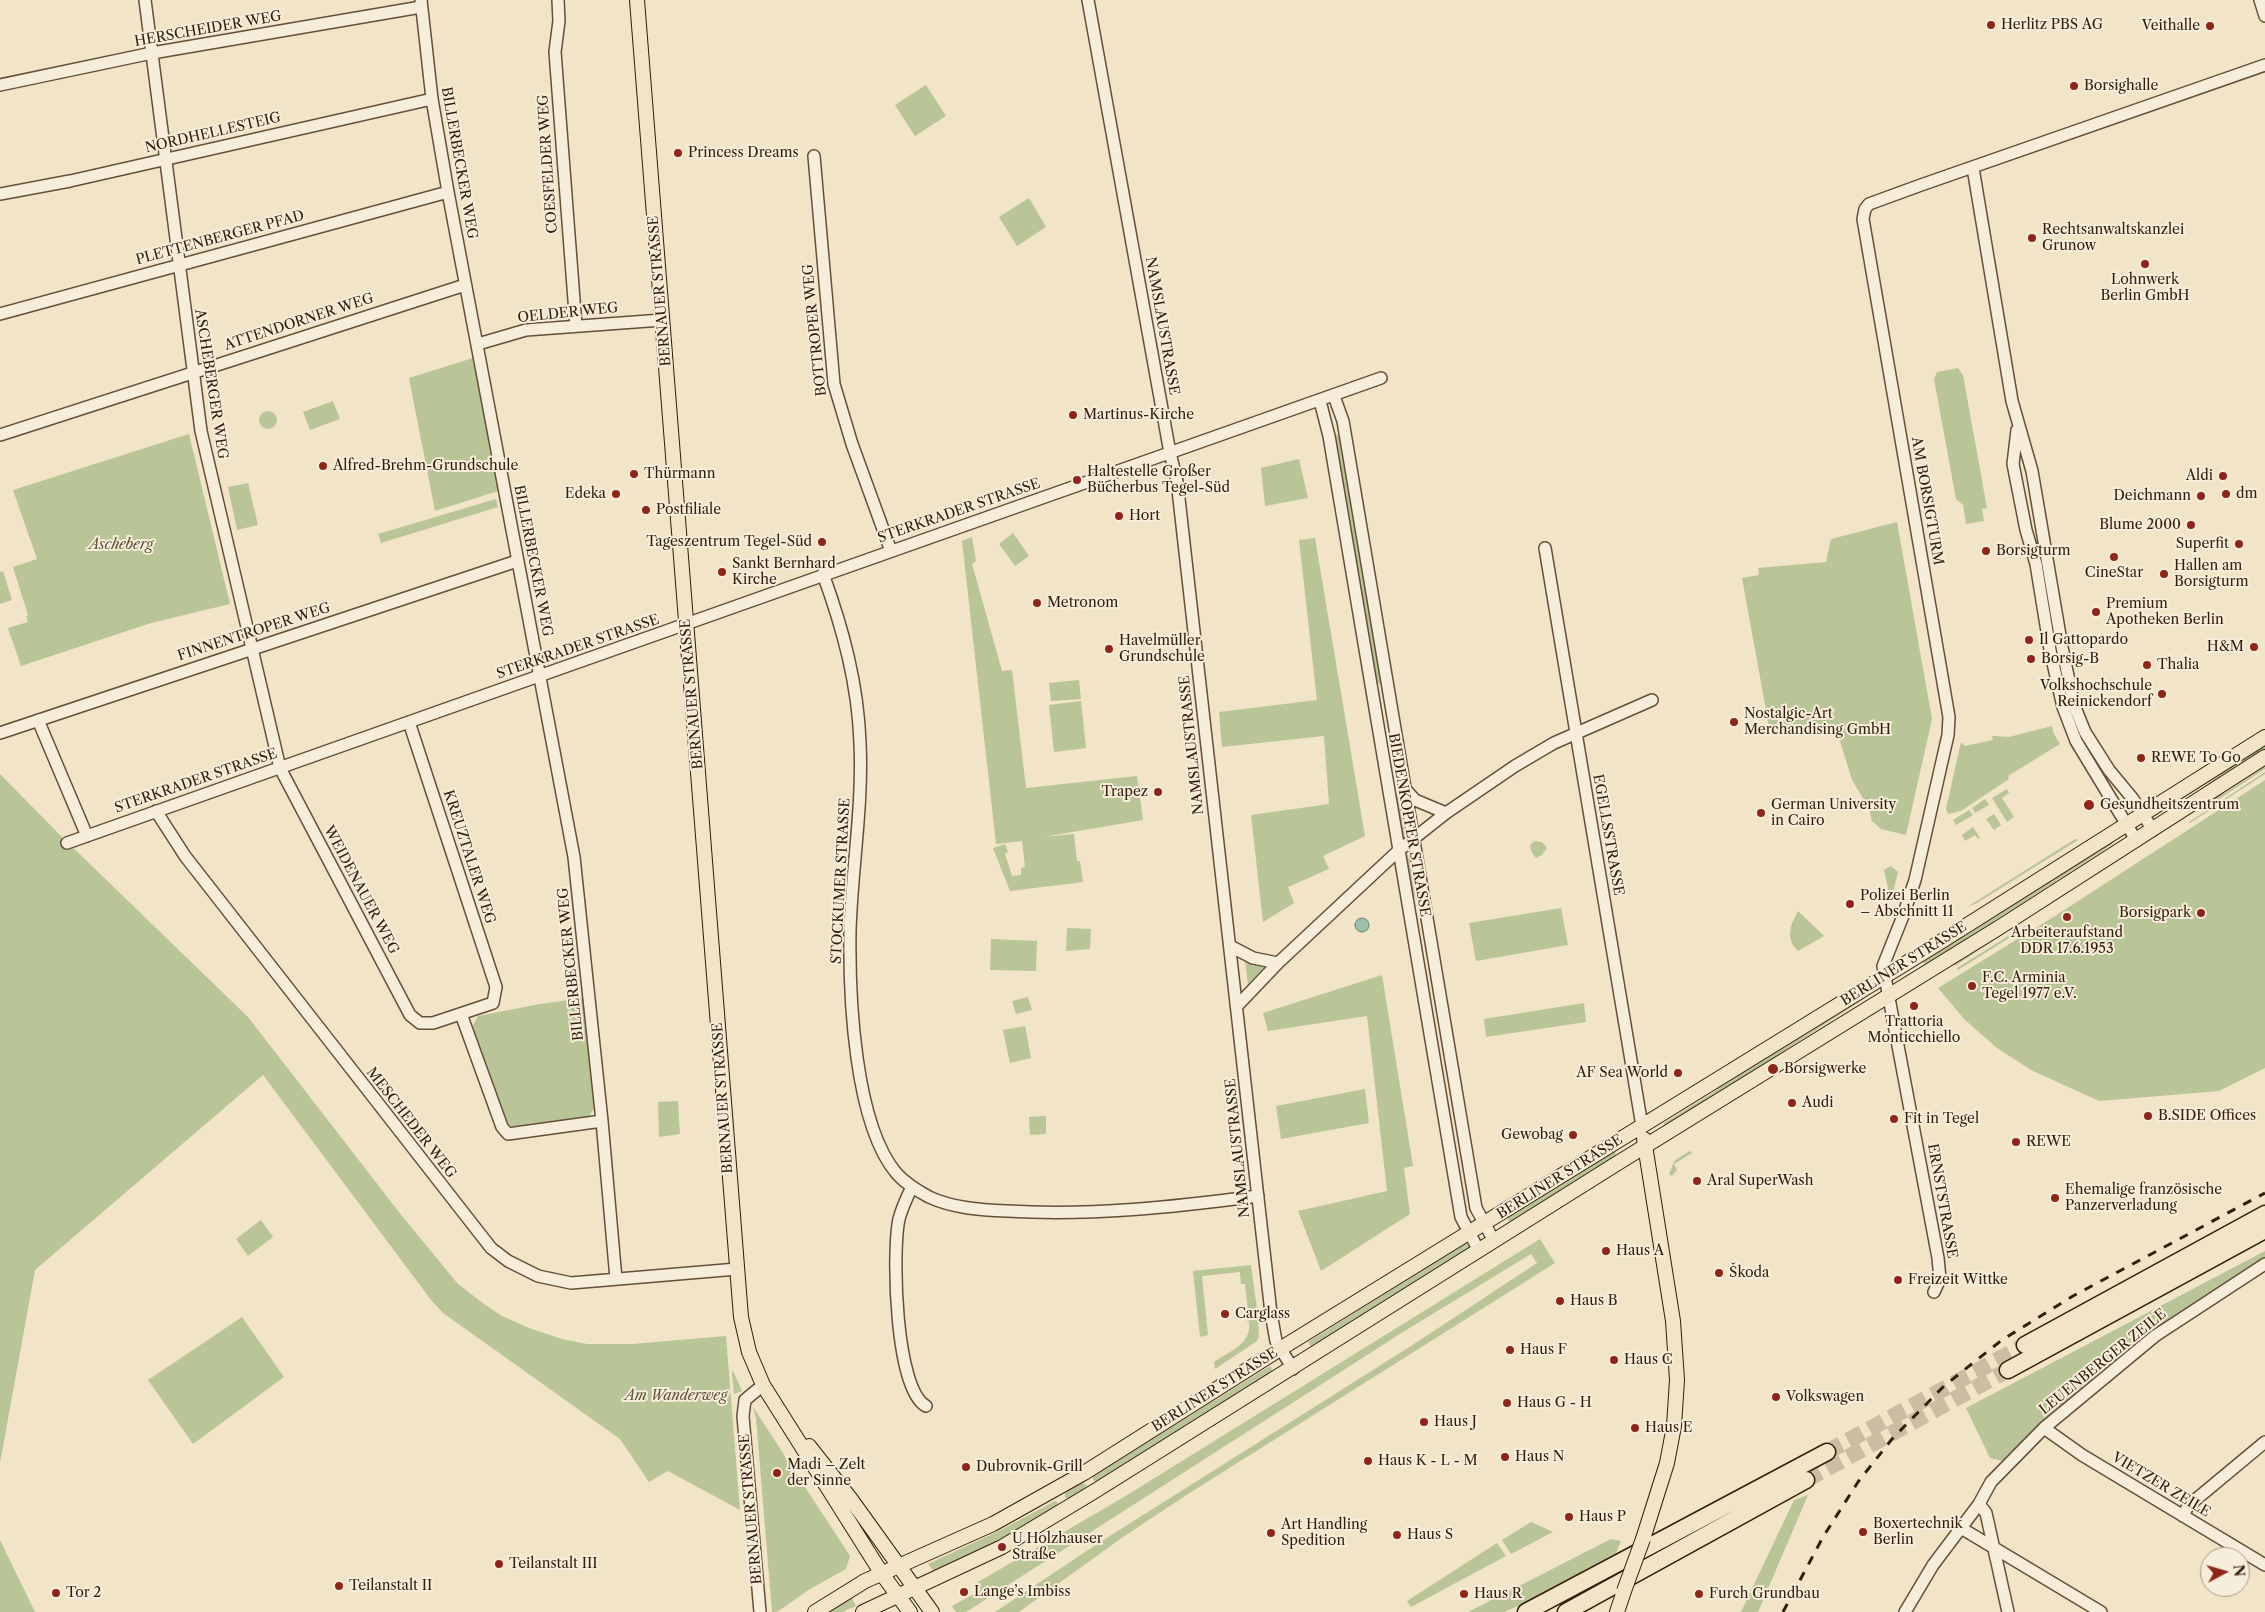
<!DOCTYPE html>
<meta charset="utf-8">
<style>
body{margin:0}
#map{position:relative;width:2265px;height:1612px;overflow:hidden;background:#f2e4c7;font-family:"Libre Caslon Text",serif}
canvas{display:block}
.north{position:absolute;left:2200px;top:1547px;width:50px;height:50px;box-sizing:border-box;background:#f7eddb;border:1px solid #a99a87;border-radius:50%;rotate:84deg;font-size:14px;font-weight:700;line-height:20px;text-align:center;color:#341d0a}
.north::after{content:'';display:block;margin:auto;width:18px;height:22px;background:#8f2418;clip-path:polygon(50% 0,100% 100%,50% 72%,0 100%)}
</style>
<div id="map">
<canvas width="2265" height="1612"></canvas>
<div class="north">N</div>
</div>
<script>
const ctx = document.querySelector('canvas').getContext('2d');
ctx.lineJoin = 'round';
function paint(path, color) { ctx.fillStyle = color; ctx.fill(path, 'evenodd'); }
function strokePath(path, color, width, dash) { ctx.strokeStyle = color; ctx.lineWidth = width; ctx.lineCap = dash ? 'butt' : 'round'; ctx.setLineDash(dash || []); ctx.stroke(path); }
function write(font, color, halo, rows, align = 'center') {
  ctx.font = font + ' "Libre Caslon Text",serif'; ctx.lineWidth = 4; ctx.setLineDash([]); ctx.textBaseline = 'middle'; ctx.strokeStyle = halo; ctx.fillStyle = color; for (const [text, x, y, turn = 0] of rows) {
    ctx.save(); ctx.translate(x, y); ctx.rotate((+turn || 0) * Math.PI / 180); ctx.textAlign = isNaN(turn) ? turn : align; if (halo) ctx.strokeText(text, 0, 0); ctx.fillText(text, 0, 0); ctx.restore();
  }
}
paint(new Path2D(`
 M926 85 946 116 915 136 895 105Z
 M1029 198 1046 227 1017 246 999 217Z
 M473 358 498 491 435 511 409 378Z
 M1958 368 1963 375 1987 508 1982 509 1984 521 1966 524 1963 505 1956 499 1934 379 1937 372Z
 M333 401 340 419 310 430 303 412Z
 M259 420a9 9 0 1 1 18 0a9 9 0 1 1-18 0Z
 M189 434 230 604 151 623 21 666 8 628 28 622 26 616 28 615 13 567 37 559 13 490Z
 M1338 434 1341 435 1384 683 1375 684 1334 438Z
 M1299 459 1308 498 1265 506 1261 468Z
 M248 483 258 525 237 530 228 487Z
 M496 499 498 507 381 543 378 534Z
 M1897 522 1932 719 1906 835 1881 829 1872 821 1869 808 1852 780 1840 741 1833 729 1817 724 1770 732 1742 578 1759 575 1758 568 1826 562 1831 539Z
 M1013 533 1029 556 1015 566 999 544Z
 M972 537 976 561 972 564 1002 671 1012 670 1026 788 1137 776 1143 820 1043 837 1074 834 1077 861H1080L1083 882 1010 891 993 848 1005 844 1008 852 1005 854 1012 876 1021 875V868L1025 867 1022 841 996 844 962 541Z
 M1315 538 1365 836 1323 856 1329 869 1288 887 1294 903 1263 922 1251 815 1329 804 1324 736 1222 747 1219 712 1317 700 1299 540Z
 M3 571 12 600 0 604V572Z
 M1079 680 1081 699 1051 701 1049 683Z
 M1081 701 1086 748 1054 752 1049 705Z
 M2052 726 2054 734 2060 744 2008 776 2009 779 1961 811 1948 814 1946 809 1961 742 1965 746 1993 740 1992 736 2009 737Z
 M2265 744V750L2184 802 2238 761Z
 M2265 767V769L2202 810 2199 807 2221 791 2225 793Z
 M2265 772V774L2190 823 2189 822Z
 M0 774 62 837 248 1017 402 1216 458 1284 484 1304 502 1316 529 1328 562 1339 587 1344H632L726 1336 740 1510 668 1471 649 1482 620 1439 443 1313 431 1300 263 1075 35 1270 0 1463Z
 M2265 780V1068L2219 1091 2099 1101 2031 1070 1997 1048 1965 1020 1938 988 2055 916Z
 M2007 789 2009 793 2002 798 2014 817 2007 822 1992 798Z
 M1398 796 1402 797 1406 837 1401 835 1395 797Z
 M1985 799 1989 805 1975 813 1972 808Z
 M1969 810 1973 815 1956 825 1953 820Z
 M1994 814 2001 825 1994 830 1986 819Z
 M1973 827 1980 838 1978 839 1975 835 1965 841 1962 835Z
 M2075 839 2078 840 1977 903 1967 907Z
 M1534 841 1542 842 1547 848 1542 855 1536 858 1532 853 1530 845Z
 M2111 841 2113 844 1925 966 1923 962 1991 917Z
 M1407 854H1411L1419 895 1416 897H1413L1405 857Z
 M1891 866 1898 872 1893 892H1889L1884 870Z
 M1561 908 1568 945 1476 961 1469 923Z
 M1798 911 1824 936 1798 951C1785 938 1790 926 1798 911Z
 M2026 925 2028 926 1958 970 1957 968Z
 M1067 928 1091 929 1090 949 1066 951Z
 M2002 935 1955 966 1952 961Z
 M991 939 1037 941 1036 971 990 970Z
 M1245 961 1264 967 1248 984Z
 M1382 975 1413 1166 1404 1168 1410 1214 1321 1271 1298 1211 1387 1191 1367 1016 1268 1031 1263 1013Z
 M1863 995 1864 999 1782 1052 1761 1069 1665 1128 1664 1123 1714 1092 1729 1079Z
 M1028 997 1032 1010 1016 1014 1012 1001Z
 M583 998 594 1109 588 1117 520 1128 511 1126 504 1118 471 1029 478 1016 540 1004Z
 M1584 1003 1586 1022 1486 1037 1484 1019Z
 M1025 1026 1031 1058 1010 1063 1003 1030Z
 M1365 1089 1369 1123 1281 1139 1276 1106Z
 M678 1101 680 1134 659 1137 658 1102Z
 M1046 1116V1134L1030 1135 1029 1117Z
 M1615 1151 1616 1155 1585 1178 1511 1224 1507 1218Z
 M1690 1151 1692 1153 1674 1164 1677 1170 1672 1176 1669 1174 1675 1160Z
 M261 1220 273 1237 248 1256 236 1239Z
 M1540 1239 1555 1263 1188 1494 1123 1537 1019 1612H995L1094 1546 1411 1346 1537 1263 1531 1254 1403 1332 966 1612H956L952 1606 981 1590 978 1582 1124 1497Z
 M1466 1243 1470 1249 1312 1348 1308 1342Z
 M2265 1251V1262L2126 1353 2042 1424 2003 1461 1990 1458 1966 1408Z
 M1251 1265 1257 1309 1248 1311 1245 1284H1241L1240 1272 1202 1276 1208 1335 1200 1337 1193 1271Z
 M242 1317 284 1377 193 1444 148 1380Z
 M1258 1319 1259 1337 1257 1341 1215 1369 1214 1362C1230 1351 1252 1344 1249 1322L1246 1321Z
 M1270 1366 1273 1372 1097 1482 1093 1480V1476Z
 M733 1371 742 1391 734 1394 732 1373Z
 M753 1407 850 1556 846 1569 810 1589 777 1612H772L756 1418Z
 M1082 1483 1087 1485 1086 1488 1068 1499 1065 1497V1493Z
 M1808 1495 1758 1612H1741L1794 1500Z
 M1055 1501 1058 1503 1056 1507 981 1550 935 1573 928 1564 999 1531Z
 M1531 1522 1553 1532 1511 1554 1502 1540Z
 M1611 1539 1621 1541 1616 1553 1520 1605 1505 1612H1468Z
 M0 1540 35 1612H0Z
 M1497 1543 1506 1556 1411 1607 1407 1601Z
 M851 1597 856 1606 842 1612H825Z`), '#b9c497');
const water = new Path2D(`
 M1355 925a7 7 0 1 1 14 0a7 7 0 1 1-14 0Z`);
paint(water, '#9cbfae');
strokePath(water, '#727e6c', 1);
strokePath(new Path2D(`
 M1827 1452 2025 1345
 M1806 1480 2008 1370`), '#ccbca1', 16, [16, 8]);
const minor = new Path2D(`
 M145 0 201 431 280 768 410 1015 420 1023H433L493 1003 496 987 409 722
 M421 0 432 99 448 192 574 857 602 1121 616 1279
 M558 0 559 21 555 52 576 326
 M1088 0 1170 453 1177 481 1271 1313 1276 1341 1293 1369
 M2260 0 2265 16
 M0 85 152 53 421 7
 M814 156 834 384 852 444 891 551
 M1973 168 2012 401 2032 471 2062 647 2074 705 2085 732 2109 770 2133 799 2153 830
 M0 194 70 181 432 99
 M0 314 448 192
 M478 344 526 330 662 320
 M1334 396 1343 421 1476 1208 1494 1241
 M1320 401 1329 436 1461 1217 1479 1251
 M2017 430 2013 464 2026 530 2036 564 2050 650 2063 707 2076 741 2136 840
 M0 435 465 285
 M1545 548 1642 1126
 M823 574C843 629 858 684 860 743 863 806 852 867 850 930 849 995 854 1124 897 1174 906 1184 918 1191 929 1197 953 1208 980 1210 1007 1211 1091 1216 1175 1207 1258 1196
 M38 720 87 836
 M0 733 517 561
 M1405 789 1415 800 1446 813
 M156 811 185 856 491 1248 508 1261 538 1276 571 1283 737 1269
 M67 843 1381 378
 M1905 910 1915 880 1948 735 1949 717 1863 219 1865 209 1869 204 1921 185 2265 65
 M1905 911 1883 966 1938 1258 1940 1279 1934 1292
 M1230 946 1253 958 1278 963
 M1237 1006 1278 963 1398 851 1446 813 1515 766 1554 743 1652 700
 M461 1014 502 1127 508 1134 602 1121
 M912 1187C907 1197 902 1208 899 1219 892 1252 895 1389 926 1406
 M2044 1428 2082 1455 2265 1565
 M1979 1504 1986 1513 2008 1612
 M2183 1516 2188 1506 2265 1442
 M1961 1528 2101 1612
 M760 1612 743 1416 745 1400 763 1385
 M1905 1612 1933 1565 1979 1504 1991 1482 2044 1428 2155 1336 2265 1264`);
const major = new Path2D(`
 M637 0 741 1317 749 1352 763 1385 882 1574 910 1612
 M809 1446 850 1498 932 1612
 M1643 1539 1667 1463 1674 1426 1677 1380 1673 1321 1644 1139
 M815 1612 865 1581 993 1524 1084 1473 1280 1349 1942 941 2265 737
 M863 1612 1002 1547 1095 1491 1621 1161 2000 927 2265 757
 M1617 1612 1624 1591`);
const highway = new Path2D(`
 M2025 1345 2265 1214
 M2008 1370 2265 1230
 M1526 1612 1827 1452
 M1566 1612 1806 1480`);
strokePath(minor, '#644f39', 14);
strokePath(major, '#341d0a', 16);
strokePath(highway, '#341d0a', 19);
strokePath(minor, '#f7eddb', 11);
strokePath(major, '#f2e4c7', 14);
strokePath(highway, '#f2e4c7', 16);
strokePath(new Path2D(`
 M1783 1612 1823 1537 1858 1482 1892 1439 1944 1386 2002 1340 2073 1296 2265 1193`), '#341d0a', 3, [9, 9]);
const majorBridge = new Path2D(`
 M1624 1591 1643 1539`);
strokePath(majorBridge, '#341d0a', 16, []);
strokePath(majorBridge, '#f2e4c7', 14);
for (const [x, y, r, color] of [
 [1991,25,5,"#8f2418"],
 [2210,26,5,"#8f2418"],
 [2074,86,5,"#8f2418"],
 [678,153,5,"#8f2418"],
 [2032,238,5,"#8f2418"],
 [2145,264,5,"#8f2418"],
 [1073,415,5,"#8f2418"],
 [323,466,5,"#8f2418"],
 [634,474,5,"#8f2418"],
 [2223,476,5,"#8f2418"],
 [1077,480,5,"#8f2418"],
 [616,494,5,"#8f2418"],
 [2226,494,5,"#8f2418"],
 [2201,496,5,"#8f2418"],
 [646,510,5,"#8f2418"],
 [1119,516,5,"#8f2418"],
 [2191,525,5,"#8f2418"],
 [822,542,5,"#8f2418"],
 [2239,544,5,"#8f2418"],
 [1986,551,5,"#8f2418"],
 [2114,557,5,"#8f2418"],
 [722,572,5,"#8f2418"],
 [2164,574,5,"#8f2418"],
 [1037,603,5,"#8f2418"],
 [2096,612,5,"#8f2418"],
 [2029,640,5,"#8f2418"],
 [2254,647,5,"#8f2418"],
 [1109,649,5,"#8f2418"],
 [2031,659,5,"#8f2418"],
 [2147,665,5,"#8f2418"],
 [2162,694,5,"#8f2418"],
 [1734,722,5,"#8f2418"],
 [2141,758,5,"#8f2418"],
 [1158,792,5,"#8f2418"],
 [2089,805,6,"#8f2418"],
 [1761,813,5,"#8f2418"],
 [1850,904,5,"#8f2418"],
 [2201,913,5,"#8f2418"],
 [2067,917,5,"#8f2418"],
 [1972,986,5,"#8f2418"],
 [1914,1006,5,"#8f2418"],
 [1773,1069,6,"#8f2418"],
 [1678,1073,5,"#8f2418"],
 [1792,1103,5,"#8f2418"],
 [2148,1116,5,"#8f2418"],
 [1894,1119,5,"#8f2418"],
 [1573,1135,5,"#8f2418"],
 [2016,1142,5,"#8f2418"],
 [1697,1181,5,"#8f2418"],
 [2055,1198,5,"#8f2418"],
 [1606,1251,5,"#8f2418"],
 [1719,1273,5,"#8f2418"],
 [1898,1280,5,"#8f2418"],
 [1560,1301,5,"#8f2418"],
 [1225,1314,5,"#8f2418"],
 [1510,1350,5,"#8f2418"],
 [1614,1360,5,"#8f2418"],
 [1776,1397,5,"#8f2418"],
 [1507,1403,5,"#8f2418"],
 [1424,1422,5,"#8f2418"],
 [1635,1428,5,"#8f2418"],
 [1505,1457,5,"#8f2418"],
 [1368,1461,5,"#8f2418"],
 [966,1467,5,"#8f2418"],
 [777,1473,5,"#8f2418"],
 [1569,1517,5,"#8f2418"],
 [1863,1532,5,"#8f2418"],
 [1271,1533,5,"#8f2418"],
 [1397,1535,5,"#8f2418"],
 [1002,1547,5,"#8f2418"],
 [499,1564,5,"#8f2418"],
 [339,1586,5,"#8f2418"],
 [964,1592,5,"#8f2418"],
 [56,1593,5,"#8f2418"],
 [1464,1594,5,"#8f2418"],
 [1699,1594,5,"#8f2418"]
]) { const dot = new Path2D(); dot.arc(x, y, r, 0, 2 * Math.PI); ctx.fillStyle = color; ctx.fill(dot); strokePath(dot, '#f7eddb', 2); }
write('14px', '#341d0a', '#f7eddb', [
 ["Herlitz PBS AG",2001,25],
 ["Veithalle",2200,26,"right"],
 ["Borsighalle",2084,86],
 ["Princess Dreams",688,153],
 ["Rechtsanwaltskanzlei",2042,230],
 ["Grunow",2042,246],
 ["Lohnwerk",2145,280,"center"],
 ["Berlin GmbH",2145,296,"center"],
 ["Martinus-Kirche",1083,415],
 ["Alfred-Brehm-Grundschule",333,466],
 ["Haltestelle Großer",1087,472],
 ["Bücherbus Tegel-Süd",1087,488],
 ["Thürmann",644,474],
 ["Aldi",2213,476,"right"],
 ["Edeka",606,494,"right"],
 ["dm",2236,494],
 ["Deichmann",2191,496,"right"],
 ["Postfiliale",656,510],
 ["Hort",1129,516],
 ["Blume 2000",2181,525,"right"],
 ["Tageszentrum Tegel-Süd",812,542,"right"],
 ["Superfit",2229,544,"right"],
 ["Borsigturm",1996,551],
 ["Sankt Bernhard",732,564],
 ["Kirche",732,580],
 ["Hallen am",2174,566],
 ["Borsigturm",2174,582],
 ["CineStar",2114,573,"center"],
 ["Metronom",1047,603],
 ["Premium",2106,604],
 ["Apotheken Berlin",2106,620],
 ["Il Gattopardo",2039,640],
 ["Havelmüller",1119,641],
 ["Grundschule",1119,657],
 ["H&M",2244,647,"right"],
 ["Borsig-B",2041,659],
 ["Thalia",2157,665],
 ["Volkshochschule",2152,686,"right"],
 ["Reinickendorf",2152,702,"right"],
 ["Nostalgic-Art",1744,714],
 ["Merchandising GmbH",1744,730],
 ["REWE To Go",2151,758],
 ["Trapez",1148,792,"right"],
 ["German University",1771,805],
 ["in Cairo",1771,821],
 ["Gesundheitszentrum",2100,805],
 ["Polizei Berlin",1860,896],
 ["– Abschnitt 11",1860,912],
 ["Borsigpark",2191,913,"right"],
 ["Arbeiteraufstand",2067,933,"center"],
 ["DDR 17.6.1953",2067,949,"center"],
 ["F.C. Arminia",1982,978],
 ["Tegel 1977 e.V.",1982,994],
 ["Trattoria",1914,1022,"center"],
 ["Monticchiello",1914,1038,"center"],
 ["Borsigwerke",1784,1069],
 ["AF Sea World",1668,1073,"right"],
 ["Audi",1802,1103],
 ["B.SIDE Offices",2158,1116],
 ["Fit in Tegel",1904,1119],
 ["Gewobag",1563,1135,"right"],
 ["REWE",2026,1142],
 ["Aral SuperWash",1707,1181],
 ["Ehemalige französische",2065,1190],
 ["Panzerverladung",2065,1206],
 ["Haus A",1616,1251],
 ["Škoda",1729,1273],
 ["Freizeit Wittke",1908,1280],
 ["Haus B",1570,1301],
 ["Carglass",1235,1314],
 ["Haus F",1520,1350],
 ["Haus C",1624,1360],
 ["Volkswagen",1786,1397],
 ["Haus G - H",1517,1403],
 ["Haus J",1434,1422],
 ["Haus E",1645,1428],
 ["Haus N",1515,1457],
 ["Haus K - L - M",1378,1461],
 ["Madi – Zelt",787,1465],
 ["der Sinne",787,1481],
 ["Dubrovnik-Grill",976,1467],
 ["Haus P",1579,1517],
 ["Boxertechnik",1873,1524],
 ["Berlin",1873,1540],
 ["Art Handling",1281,1525],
 ["Spedition",1281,1541],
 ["Haus S",1407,1535],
 ["U Holzhauser",1012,1539],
 ["Straße",1012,1555],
 ["Teilanstalt III",509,1564],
 ["Teilanstalt II",349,1586],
 ["Lange’s Imbiss",974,1592],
 ["Tor 2",66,1593],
 ["Haus R",1474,1594],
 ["Furch Grundbau",1709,1594]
], 'left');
write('14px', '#341d0a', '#f7eddb', [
 ["HERSCHEIDER WEG",208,29,-10],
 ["NORDHELLESTEIG",213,133,-13],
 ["BILLERBECKER WEG",459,163,80],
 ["COESFELDER WEG",548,164,-94],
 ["PLETTENBERGER PFAD",220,238,-15],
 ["BERNAUER STRASSE",660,291,-95],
 ["OELDER WEG",568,313,-6],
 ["ATTENDORNER WEG",299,322,-18],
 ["NAMSLAUSTRASSE",1162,326,80],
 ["BOTTROPER WEG",815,330,-96],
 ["ASCHEBERGER WEG",211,384,81],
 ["AM BORSIGTURM",1927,501,80],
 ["STERKRADER STRASSE",959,511,-19],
 ["BILLERBECKER WEG",533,561,79],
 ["FINNENTROPER WEG",254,632,-18],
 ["STERKRADER STRASSE",578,647,-19],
 ["BERNAUER STRASSE",692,694,-95],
 ["NAMSLAUSTRASSE",1192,745,-96],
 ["STERKRADER STRASSE",196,781,-19],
 ["BIEDENKOPFER STRASSE",1409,825,80],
 ["EGELLSSTRASSE",1608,835,80],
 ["KREUZTALER WEG",469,857,72],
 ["STOCKUMER STRASSE",841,881,-87],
 ["WEIDENAUER WEG",361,890,62],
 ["BILLERBECKER WEG",571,964,-96],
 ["BERLINER STRASSE",1904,964,-32],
 ["BERNAUER STRASSE",723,1098,-94],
 ["MESCHEDER WEG",411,1123,52],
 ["NAMSLAUSTRASSE",1238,1148,-96],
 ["BERLINER STRASSE",1560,1177,-32],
 ["ERNSTSTRASSE",1942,1201,80],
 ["LEUENBERGER ZEILE",2103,1362,-39],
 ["BERLINER STRASSE",1215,1390,-32],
 ["VIETZER ZEILE",2161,1485,31],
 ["BERNAUER STRASSE",751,1509,-95]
]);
write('italic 14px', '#5c4f34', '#f7eddb', [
 ["Ascheberg",121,545],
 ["Am Wanderweg",676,1396]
]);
</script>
